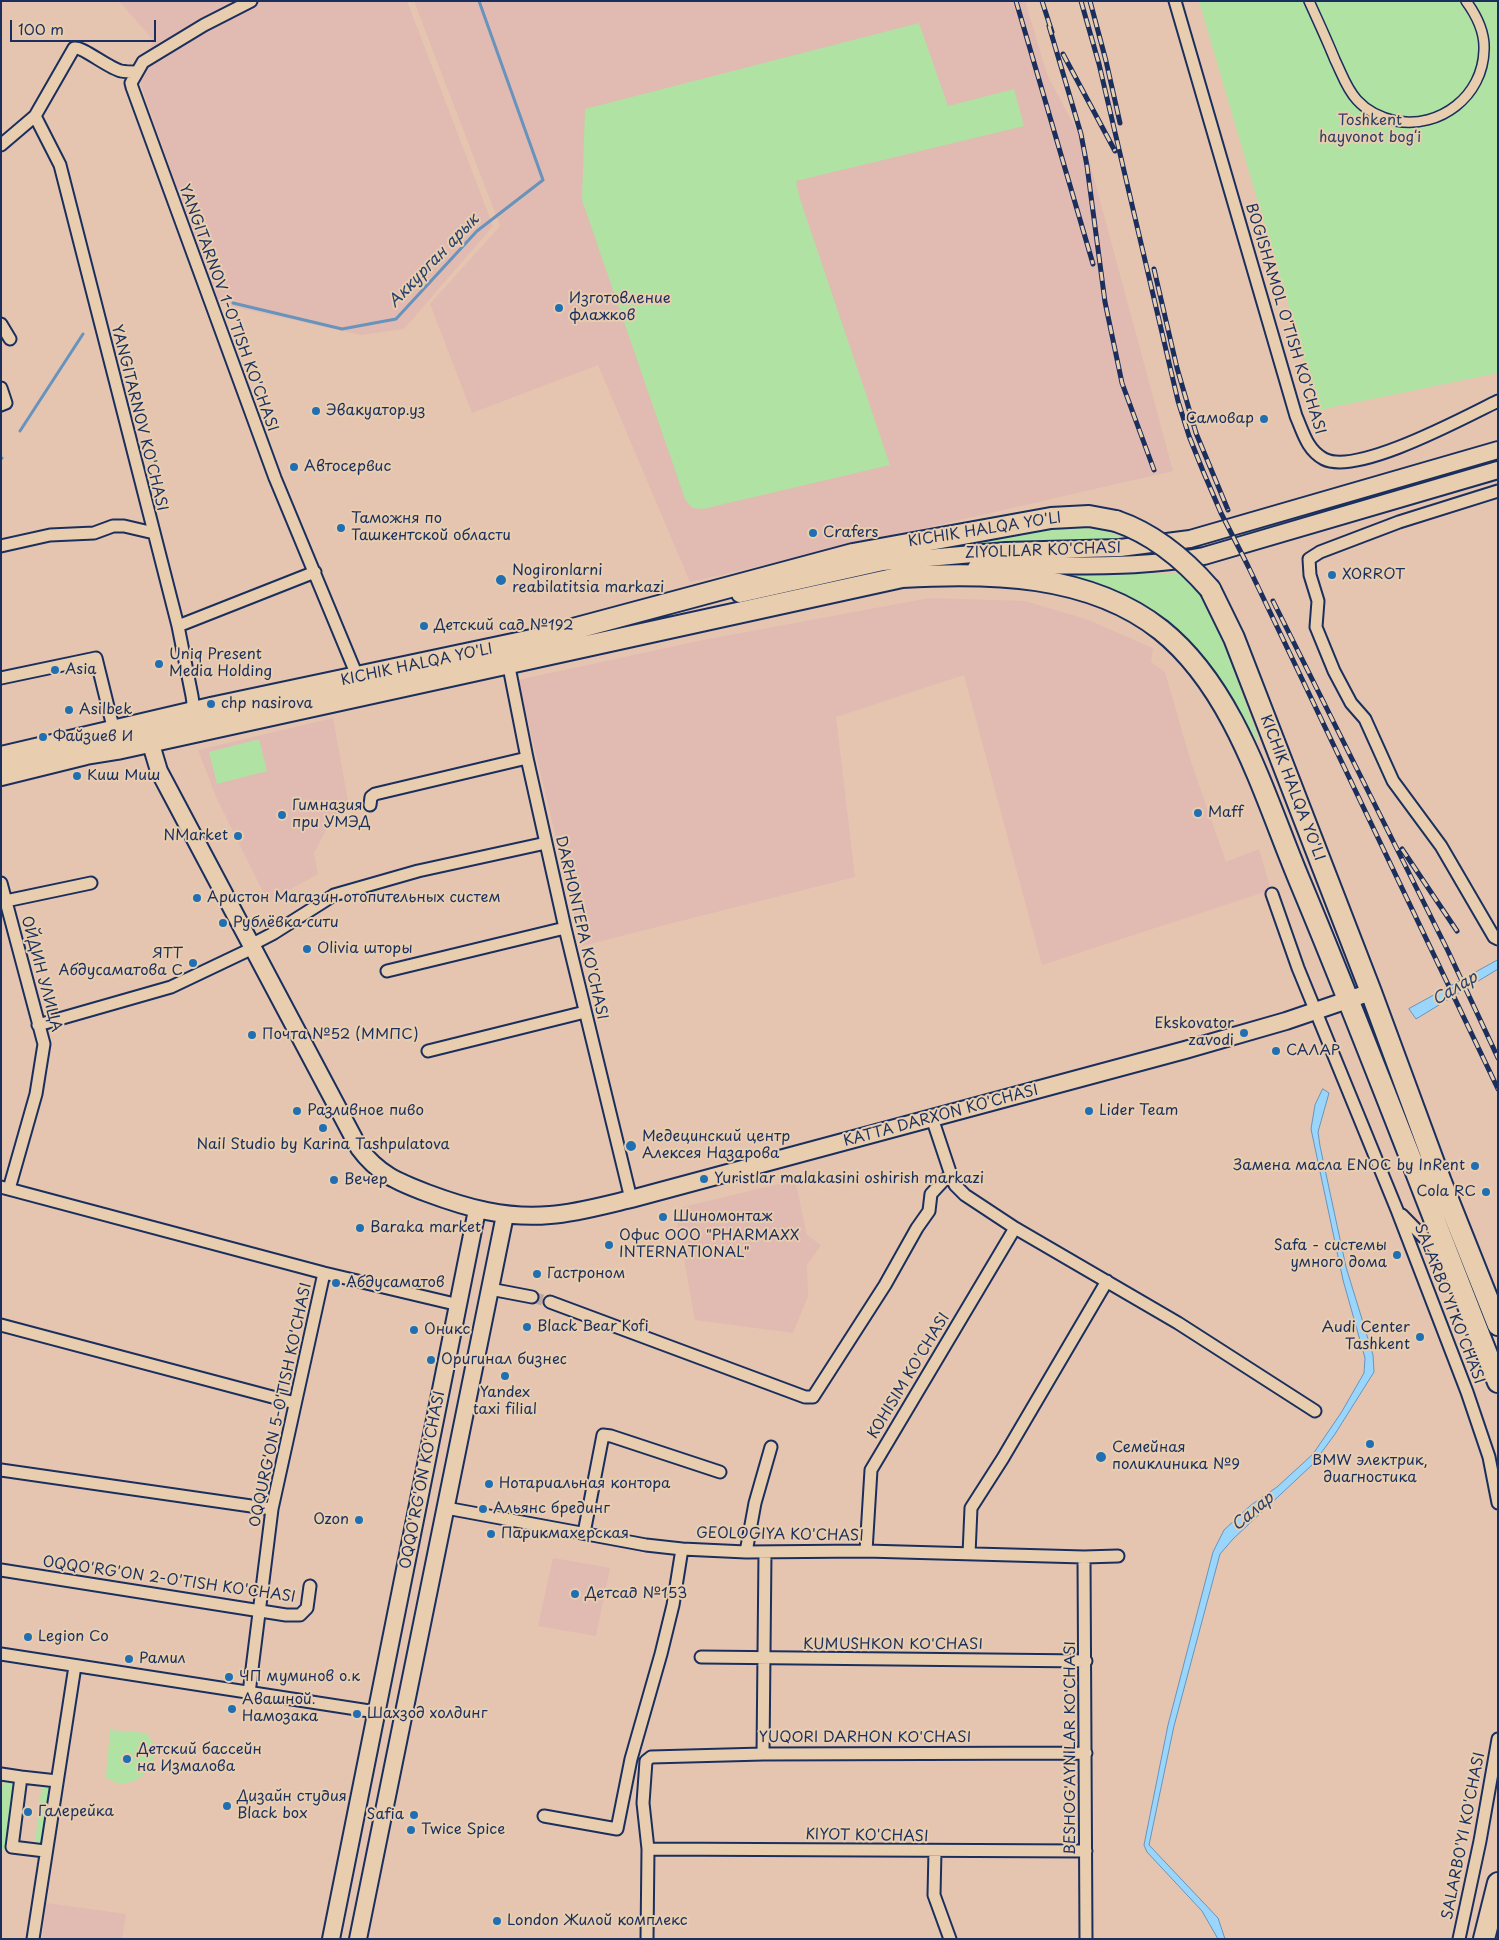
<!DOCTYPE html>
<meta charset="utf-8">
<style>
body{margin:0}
#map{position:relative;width:1499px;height:1940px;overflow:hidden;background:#e5c5b0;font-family:"Playpen Sans",sans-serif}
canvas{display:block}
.frame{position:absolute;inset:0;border:2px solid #1b2f5e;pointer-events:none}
.scale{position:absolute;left:10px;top:20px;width:146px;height:22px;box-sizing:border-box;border:2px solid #1b2f5e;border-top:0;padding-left:6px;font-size:15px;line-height:18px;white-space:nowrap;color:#1b2f5e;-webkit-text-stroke:4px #e8ceaf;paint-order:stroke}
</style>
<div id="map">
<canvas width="1499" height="1940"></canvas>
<div class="frame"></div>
<div class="scale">100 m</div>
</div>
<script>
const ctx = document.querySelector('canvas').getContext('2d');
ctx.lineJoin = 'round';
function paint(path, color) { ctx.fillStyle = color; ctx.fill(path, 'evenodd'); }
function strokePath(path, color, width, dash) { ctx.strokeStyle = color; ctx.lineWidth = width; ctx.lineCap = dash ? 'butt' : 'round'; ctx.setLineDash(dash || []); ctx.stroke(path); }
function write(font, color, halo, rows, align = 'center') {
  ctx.font = font + ' "Playpen Sans",sans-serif'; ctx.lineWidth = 4; ctx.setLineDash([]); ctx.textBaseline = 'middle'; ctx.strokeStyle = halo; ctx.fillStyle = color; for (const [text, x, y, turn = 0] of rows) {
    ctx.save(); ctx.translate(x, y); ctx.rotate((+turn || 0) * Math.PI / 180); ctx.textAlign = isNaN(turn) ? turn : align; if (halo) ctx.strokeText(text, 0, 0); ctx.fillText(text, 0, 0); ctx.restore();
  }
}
paint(new Path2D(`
 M119 1H407L493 226 404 329 361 335 217 303 139 79 153 40Z
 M414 1H1025L1048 77 1085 145 1173 471 690 582 598 365 472 413 430 304 500 226Z
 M930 598 1025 601 1086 619 1153 648 1151 662 1165 672 1191 762 1226 862 1259 849 1271 890 1042 965 964 675 836 717 855 877 582 946 518 680 703 640Z
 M333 718 349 807 330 823 314 853 318 874 268 902 216 797 198 750Z
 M795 1180 807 1235 821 1245 807 1265 808 1296 793 1333 695 1320 675 1209Z
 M553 1558 610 1568 596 1636 538 1626Z
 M46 1903 126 1914 122 1939H42Z`), '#e1bab2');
paint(new Path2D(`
 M1199 1H1498V373L1319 410Z
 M919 23 948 106 1014 89 1024 126 796 181 800 199 890 465 703 509 692 508 685 499 582 200 585 109Z
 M1075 527 1103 530 1130 540 1006 544 937 549 1056 528Z
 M1047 573 1183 574 1201 596 1219 630 1259 740 1257 741 1217 675 1195 647 1169 623 1140 605Z
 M259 739 267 771 217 784 209 752Z
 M110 1730 146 1733C148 1736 151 1740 153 1743 163 1768 128 1796 106 1777Z
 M4 1776 19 1778 9 1851 1 1850V1796Z
 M42 1783 50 1784 43 1845 35 1843Z`), '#b0e2a3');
const water = new Path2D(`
 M1498 960V969L1416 1019 1409 1009Z
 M1323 1089 1329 1093 1318 1132 1320 1146 1346 1267 1373 1355 1374 1372 1335 1434 1313 1464 1233 1539 1220 1554 1174 1726 1149 1845 1218 1918 1225 1939H1218L1202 1911 1147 1852 1144 1845 1168 1725 1213 1552 1224 1530 1251 1505 1277 1487 1313 1454 1341 1413 1364 1373 1365 1358 1343 1280 1311 1129 1315 1105Z`);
paint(water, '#9ad6fb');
strokePath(water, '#6793bc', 1);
strokePath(new Path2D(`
 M233 303 342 329 396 319 477 231 543 180 479 1
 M20 431 83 334
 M1 459 2 458`), '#6793bc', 3);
strokePath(new Path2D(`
 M532 1297 550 1302`), '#bda7a0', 11, [11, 5.5]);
const pedestrian = new Path2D(`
 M1309 1C1318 21 1327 40 1335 60 1342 74 1346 88 1357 100 1367 111 1382 118 1396 121 1440 129 1483 96 1484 50 1485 32 1477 16 1466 1`);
const minor = new Path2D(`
 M251 1 204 25 143 62 131 83 132 87 275 478 358 678
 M1175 1 1296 416C1303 432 1307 450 1324 459 1357 476 1465 417 1498 401
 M35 116 60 165 178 626 192 696 193 703 189 716
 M1 145 35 116 74 48C82 46 108 68 121 71 126 72 132 72 137 72
 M1 324 10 339
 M1 388 6 403 1 405
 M1498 491 1399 522 1320 552 1309 559 1310 575 1318 601 1316 627 1334 671 1351 703 1365 719 1393 781 1441 846 1494 937 1498 939
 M1 546 50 535 94 533 113 526H124L154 533
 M178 626 315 572
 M508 662 527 758 565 928 631 1199
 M1 678 96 658 114 731
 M370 805 371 797 375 794 527 758
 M1 883 44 1044 36 1094 9 1189
 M1272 894 1298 968 1397 1210 1467 1392 1489 1457 1498 1503
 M1 902 91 883
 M251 945 274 933 334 895 418 871 546 843
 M387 971 565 928
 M38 1025 171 987 253 948
 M428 1051 585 1012
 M932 1118 951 1175 955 1185 965 1195 1015 1228 1178 1323 1315 1411
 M1 1187 324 1273 459 1305
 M1402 1215 1445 1259
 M490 1289 532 1297
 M550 1302 805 1397H813L885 1285 917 1228 929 1211 931 1194 943 1181 951 1175
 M1 1325 295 1403
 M1 1470 272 1509
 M446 1508 646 1545 682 1549 746 1552 866 1551 1084 1557 1118 1556
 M584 1533 603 1435 611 1436 720 1472
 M866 1551 871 1470 1015 1228
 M746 1552 755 1503 771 1447
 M969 1554 971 1508 1003 1458 1107 1281
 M1084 1557 1086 1939
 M1 1570 286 1615H300L307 1608 310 1586
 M1 1654 376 1712
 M701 1657 1086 1661
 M249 1693 272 1509 324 1273
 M763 1754 765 1552
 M1 1774 21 1777
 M544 1816 617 1829 631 1759 661 1654 673 1605 682 1549
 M648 1849 1086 1851
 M45 1851 12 1847 21 1777 57 1781
 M935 1851 934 1895 950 1939
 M33 1939 75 1666
 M647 1939 648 1849 643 1803 646 1761 651 1757 763 1754 1086 1753
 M1459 1939 1480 1841 1498 1739`);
const secondary = new Path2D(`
 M976 568C1052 562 1129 571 1204 556L1498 470
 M740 594 883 562 1006 551 1120 548 1190 539 1498 450
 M147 731 159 771 359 1148C378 1174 398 1182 427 1193 467 1208 506 1219 550 1215 577 1213 605 1205 631 1199L1185 1050 1286 1021 1371 992
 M331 1939 477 1210
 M358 1939 505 1215`);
const trunk = new Path2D(`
 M1210 589 1234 638 1371 992 1441 1182 1498 1325
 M1 757 211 708 532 640 853 554 1051 518 1089 516 1116 521
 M1 775 86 754 117 749 902 577C989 572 1089 573 1161 630 1236 690 1265 799 1301 884 1370 1049 1432 1216 1498 1382
 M1484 1939 1498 1883`);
strokePath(pedestrian, '#1b2f5e', 12);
strokePath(minor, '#1b2f5e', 15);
strokePath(secondary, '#1b2f5e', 20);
strokePath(trunk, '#1b2f5e', 24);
strokePath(pedestrian, '#e8ceaf', 9);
strokePath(minor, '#e8ceaf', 11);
strokePath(secondary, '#e8ceaf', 16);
strokePath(trunk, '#e8ceaf', 20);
const rail = new Path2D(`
 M1016 1 1093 264
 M1042 1 1052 32
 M1081 1 1099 64 1178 401 1189 436 1203 471 1221 513 1248 566 1498 1089
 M1090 1 1106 61 1120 123
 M1049 26 1081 134 1087 166 1105 302 1122 383 1154 470
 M1063 54 1115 151
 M1154 269 1177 368 1196 433 1228 510
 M1273 601 1448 951 1498 1058
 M1402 849 1457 931`);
strokePath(rail, '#1b2f5e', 5);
strokePath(rail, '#e8ceaf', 3, [9]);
const trunkBridge = new Path2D(`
 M1116 521C1154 534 1184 559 1210 589`);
strokePath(trunkBridge, '#1b2f5e', 24, []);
strokePath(trunkBridge, '#e8ceaf', 20);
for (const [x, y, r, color] of [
 [559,308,5,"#1f6fb2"],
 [316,411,5,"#1f6fb2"],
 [1264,419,5,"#1f6fb2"],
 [294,467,5,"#1f6fb2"],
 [341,528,5,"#1f6fb2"],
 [813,533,5,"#1f6fb2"],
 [1332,575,5,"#1f6fb2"],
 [501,580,6,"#1f6fb2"],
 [424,626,5,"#1f6fb2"],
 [159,664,5,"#1f6fb2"],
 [55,670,5,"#1f6fb2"],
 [211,704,5,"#1f6fb2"],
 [69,710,5,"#1f6fb2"],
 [43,737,5,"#1f6fb2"],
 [77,776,5,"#1f6fb2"],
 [1198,813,5,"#1f6fb2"],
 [282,815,5,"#1f6fb2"],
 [238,836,5,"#1f6fb2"],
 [197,898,5,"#1f6fb2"],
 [223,923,5,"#1f6fb2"],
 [307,949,5,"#1f6fb2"],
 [193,963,5,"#1f6fb2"],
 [1244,1033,5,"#1f6fb2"],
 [252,1035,5,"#1f6fb2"],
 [1276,1051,5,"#1f6fb2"],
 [297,1111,5,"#1f6fb2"],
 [1089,1111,5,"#1f6fb2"],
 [323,1128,5,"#1f6fb2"],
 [631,1146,6,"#1f6fb2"],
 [1475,1166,5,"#1f6fb2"],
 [704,1179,5,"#1f6fb2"],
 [334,1180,5,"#1f6fb2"],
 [1486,1192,5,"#1f6fb2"],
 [663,1217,5,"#1f6fb2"],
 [360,1228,5,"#1f6fb2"],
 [609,1245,5,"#1f6fb2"],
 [1397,1255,5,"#1f6fb2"],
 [537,1274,5,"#1f6fb2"],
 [336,1283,5,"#1f6fb2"],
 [527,1327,5,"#1f6fb2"],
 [414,1330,5,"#1f6fb2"],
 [1420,1337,5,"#1f6fb2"],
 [431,1360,5,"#1f6fb2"],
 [505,1376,5,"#1f6fb2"],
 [1370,1444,5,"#1f6fb2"],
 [1101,1457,6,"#1f6fb2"],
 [489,1484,5,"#1f6fb2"],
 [483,1509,5,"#1f6fb2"],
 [359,1520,5,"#1f6fb2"],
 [491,1534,5,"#1f6fb2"],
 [575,1594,5,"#1f6fb2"],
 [28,1637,5,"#1f6fb2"],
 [129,1659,5,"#1f6fb2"],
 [229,1677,5,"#1f6fb2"],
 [232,1709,5,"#1f6fb2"],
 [357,1714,5,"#1f6fb2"],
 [127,1759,5,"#1f6fb2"],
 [227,1806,5,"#1f6fb2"],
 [28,1812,5,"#1f6fb2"],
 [414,1815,5,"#1f6fb2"],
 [411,1830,5,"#1f6fb2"],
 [497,1921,5,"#1f6fb2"]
]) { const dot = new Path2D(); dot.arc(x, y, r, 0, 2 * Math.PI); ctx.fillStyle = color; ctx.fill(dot); strokePath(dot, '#e8ceaf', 2); }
write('15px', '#2a4165', '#e8ceaf', [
 ["Toshkent",1370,121],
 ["hayvonot bogʻi",1370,138]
]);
write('15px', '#1b2f5e', '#e8ceaf', [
 ["Изготовление",569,299],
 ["флажков",569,316],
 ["Эвакуатор.уз",326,411],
 ["Самовар",1254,419,"right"],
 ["Автосервис",304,467],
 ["Таможня по",351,519],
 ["Ташкентской области",351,536],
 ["Crafers",823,533],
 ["Nogironlarni",512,571],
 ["reabilatitsia markazi",512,588],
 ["XORROT",1342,575],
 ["Детский сад №192",434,626],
 ["Uniq Present",169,655],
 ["Media Holding",169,672],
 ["Asia",65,670],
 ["chp nasirova",221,704],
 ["Asilbek",79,710],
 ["Файзиев И",53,737],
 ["Киш Миш",87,776],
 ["Гимназия",292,806],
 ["при УМЭД",292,823],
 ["Maff",1208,813],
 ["NMarket",228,836,"right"],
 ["Аристон Магазин отопительных систем",207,898],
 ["Рублёвка сити",233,923],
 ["Olivia шторы",317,949],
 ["ЯТТ",183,954,"right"],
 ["Абдусаматова С",183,971,"right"],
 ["Ekskovator",1234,1024,"right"],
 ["zavodi",1234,1041,"right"],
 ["Почта №52 (ММПС)",262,1035],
 ["САЛАР",1286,1051],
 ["Разливное пиво",307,1111],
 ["Lider Team",1099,1111],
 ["Медецинский центр",642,1137],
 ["Алексея Назарова",642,1154],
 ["Nail Studio by Karina Tashpulatova",323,1145,"center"],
 ["Замена масла ENOC by InRent",1465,1166,"right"],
 ["Yuristlar malakasini oshirish markazi",714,1179],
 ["Вечер",344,1180],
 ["Cola RC",1476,1192,"right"],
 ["Шиномонтаж",673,1217],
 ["Baraka market",370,1228],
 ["Офис ООО \"PHARMAXX",619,1236],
 ["INTERNATIONAL\"",619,1253],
 ["Safa - системы",1387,1246,"right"],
 ["умного дома",1387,1263,"right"],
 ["Гастроном",547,1274],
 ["Абдусаматов",346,1283],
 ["Black Bear Kofi",537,1327],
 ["Audi Center",1410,1328,"right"],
 ["Tashkent",1410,1345,"right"],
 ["Оникс",424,1330],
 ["Оригинал бизнес",441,1360],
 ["Yandex",505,1393,"center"],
 ["taxi filial",505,1410,"center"],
 ["Семейная",1112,1448],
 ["поликлиника №9",1112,1465],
 ["BMW электрик,",1370,1461,"center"],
 ["диагностика",1370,1478,"center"],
 ["Нотариальная контора",499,1484],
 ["Альянс брединг",493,1509],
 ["Ozon",349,1520,"right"],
 ["Парикмахерская",501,1534],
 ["Детсад №153",585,1594],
 ["Legion Co",38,1637],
 ["Рамил",139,1659],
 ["ЧП муминов о.к",239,1677],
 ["Авашной.",242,1700],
 ["Намозака",242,1717],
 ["Шахзод холдинг",367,1714],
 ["Детский бассейн",137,1750],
 ["на Измалова",137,1767],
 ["Дизайн студия",237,1797],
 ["Black box",237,1814],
 ["Галерейка",38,1812],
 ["Safia",404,1815,"right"],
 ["Twice Spice",421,1830],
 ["London Жилой комплекс",507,1921]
], 'left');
write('15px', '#1b2f5e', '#e8ceaf', [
 ["YANGITARNOV 1-O'TISH KO'CHASI",228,308,70],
 ["BOGISHAMOL O'TISH KO'CHASI",1285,319,73],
 ["YANGITARNOV KO'CHASI",139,418,76],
 ["KICHIK HALQA YO'LI",985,530,-9],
 ["ZIYOLILAR KO'CHASI",1043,551,-2],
 ["KICHIK HALQA YO'LI",417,665,-12],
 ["KICHIK HALQA YO'LI",1292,788,69],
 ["DARHONTEPA KO'CHASI",581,928,77],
 ["ОЙДИН УЛИЦА",41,974,75],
 ["KATTA DARXON KO'CHASI",941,1116,-15],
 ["SALARBO'YI KO'CHASI",1449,1304,69],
 ["KOHISIM KO'CHASI",909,1376,-59],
 ["OQQURG'ON 5-O'TISH KO'CHASI",281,1405,-78],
 ["OQQO'RG'ON KO'CHASI",423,1480,-79],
 ["GEOLOGIYA KO'CHASI",780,1535,1],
 ["OQQO'RG'ON 2-O'TISH KO'CHASI",169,1580,8],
 ["KUMUSHKON KO'CHASI",893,1645],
 ["YUQORI DARHON KO'CHASI",865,1738],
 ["BESHOG'AYNILAR KO'CHASI",1071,1748,-90],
 ["KIYOT KO'CHASI",867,1836,1],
 ["SALARBO'YI KO'CHASI",1464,1836,-79]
]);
write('italic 16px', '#28406e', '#e8ceaf', [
 ["Аккурган арык",434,261,-46],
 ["Салар",1455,989,-31],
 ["Салар",1253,1512,-40]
]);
</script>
